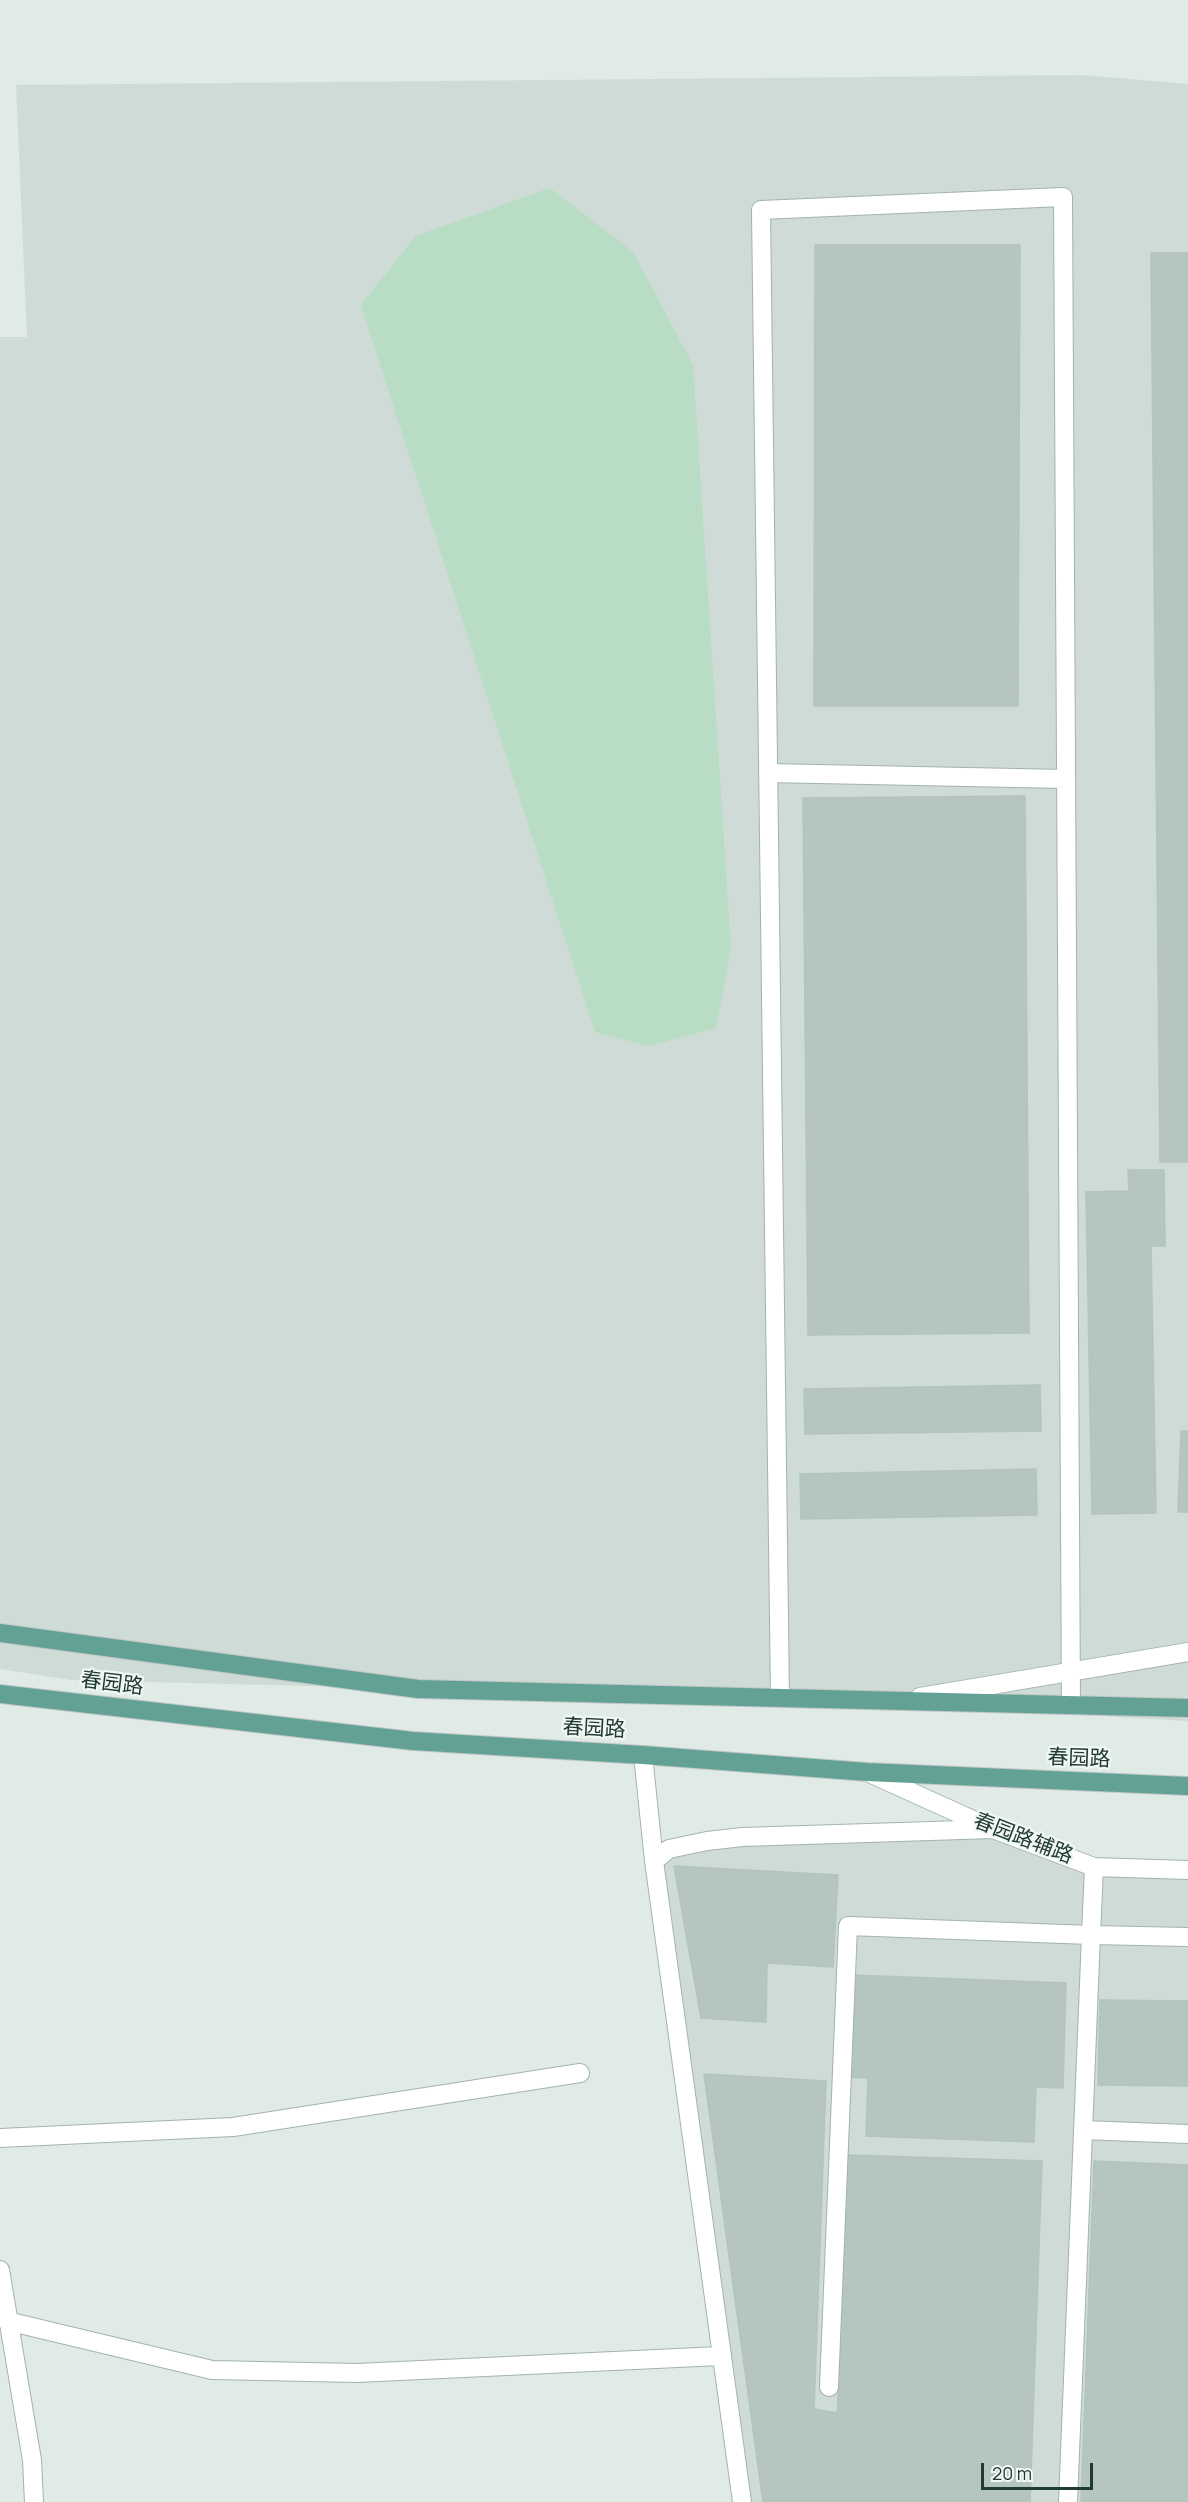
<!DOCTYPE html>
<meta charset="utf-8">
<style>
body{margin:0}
#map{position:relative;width:1188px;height:2502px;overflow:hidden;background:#e0ebe7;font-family:Manrope,sans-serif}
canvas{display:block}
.scale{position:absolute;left:981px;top:2463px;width:112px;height:27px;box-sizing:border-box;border:3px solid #203b36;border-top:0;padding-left:8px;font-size:18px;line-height:21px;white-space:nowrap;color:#203b36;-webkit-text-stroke:4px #f0f7f4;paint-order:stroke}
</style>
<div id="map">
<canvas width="1188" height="2502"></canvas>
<div class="scale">20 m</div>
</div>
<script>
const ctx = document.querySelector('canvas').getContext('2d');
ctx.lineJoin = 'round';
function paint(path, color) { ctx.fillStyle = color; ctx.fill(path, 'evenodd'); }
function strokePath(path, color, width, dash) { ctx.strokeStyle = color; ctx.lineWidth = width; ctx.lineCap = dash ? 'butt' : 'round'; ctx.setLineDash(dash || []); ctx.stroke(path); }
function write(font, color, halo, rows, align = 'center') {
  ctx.font = font + ' Manrope,"Noto Sans SC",sans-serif'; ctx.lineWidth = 4.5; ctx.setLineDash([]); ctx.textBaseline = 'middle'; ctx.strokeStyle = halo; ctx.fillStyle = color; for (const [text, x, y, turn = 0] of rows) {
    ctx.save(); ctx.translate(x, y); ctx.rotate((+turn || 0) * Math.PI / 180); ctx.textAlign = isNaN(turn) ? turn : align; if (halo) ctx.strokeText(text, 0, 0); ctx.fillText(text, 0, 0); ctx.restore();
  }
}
paint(new Path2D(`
 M1082 75 1188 84V1721L780 1698 71 1680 0 1669V337H27L16 85Z
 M993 1829 1094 1867 1188 1870V2502H744L654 1861 669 1849Z`), '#cedbd6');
paint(new Path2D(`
 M550 188 633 252 693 365 731 948 716 1028 649 1046 595 1032 361 305 416 236Z`), '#b8ddc4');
const building = new Path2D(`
 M815 245H1020L1018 706H814Z
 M1151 253H1188V1162H1160Z
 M1025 796 1029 1333 808 1335 803 798Z
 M1128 1170H1164L1165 1246H1151L1156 1513 1092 1514 1086 1192 1129 1191Z
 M1040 1385 1041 1431 805 1434 804 1389Z
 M1181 1431H1188V1512H1178Z
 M1036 1469 1037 1515 801 1519 800 1474Z
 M674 1866 838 1875 833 1967 767 1963 766 2022 701 2018Z
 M851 1975 1066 1983 1063 2088 1036 2087 1034 2142 866 2136 868 2078 848 2077Z
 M1100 2000 1188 2001V2086L1098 2085Z
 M704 2074 826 2081 814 2409 837 2413 834 2502H763Z
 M847 2155 1042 2161 1030 2502H834Z
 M1094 2161 1188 2165V2502H1081Z`);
paint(building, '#b5c6c0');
strokePath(building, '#b2c4be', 1.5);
const minor = new Path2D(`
 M768 773 1066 779
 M920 1697 1188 1652
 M780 1698 761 210 1063 197 1071 1705
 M643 1755 654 1861 742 2502
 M867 1772 993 1829 1094 1867 1188 1870
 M654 1861 669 1849 707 1841 742 1837 993 1829
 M1094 1867 1091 1935 1188 1937
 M1083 2130 1188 2134
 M0 2138 233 2127 580 2073
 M0 2270 32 2460 34 2502
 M7 2321 212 2370 357 2373 720 2356
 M829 2387 848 1926 1091 1935 1068 2502`);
const major = new Path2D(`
 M0 1633 418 1689 1188 1708
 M0 1694 413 1741 643 1755 867 1772 1188 1786`);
strokePath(minor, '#a3b3ae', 20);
strokePath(major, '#c1c8c7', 20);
strokePath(minor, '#fff', 18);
strokePath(major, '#63a195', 18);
write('21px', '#203b36', '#f0f7f4', [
 ["春园路",112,1684,7],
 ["春园路",594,1729,3],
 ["春园路",1079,1759,2],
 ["春园路辅路",1023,1839,21]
]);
</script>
